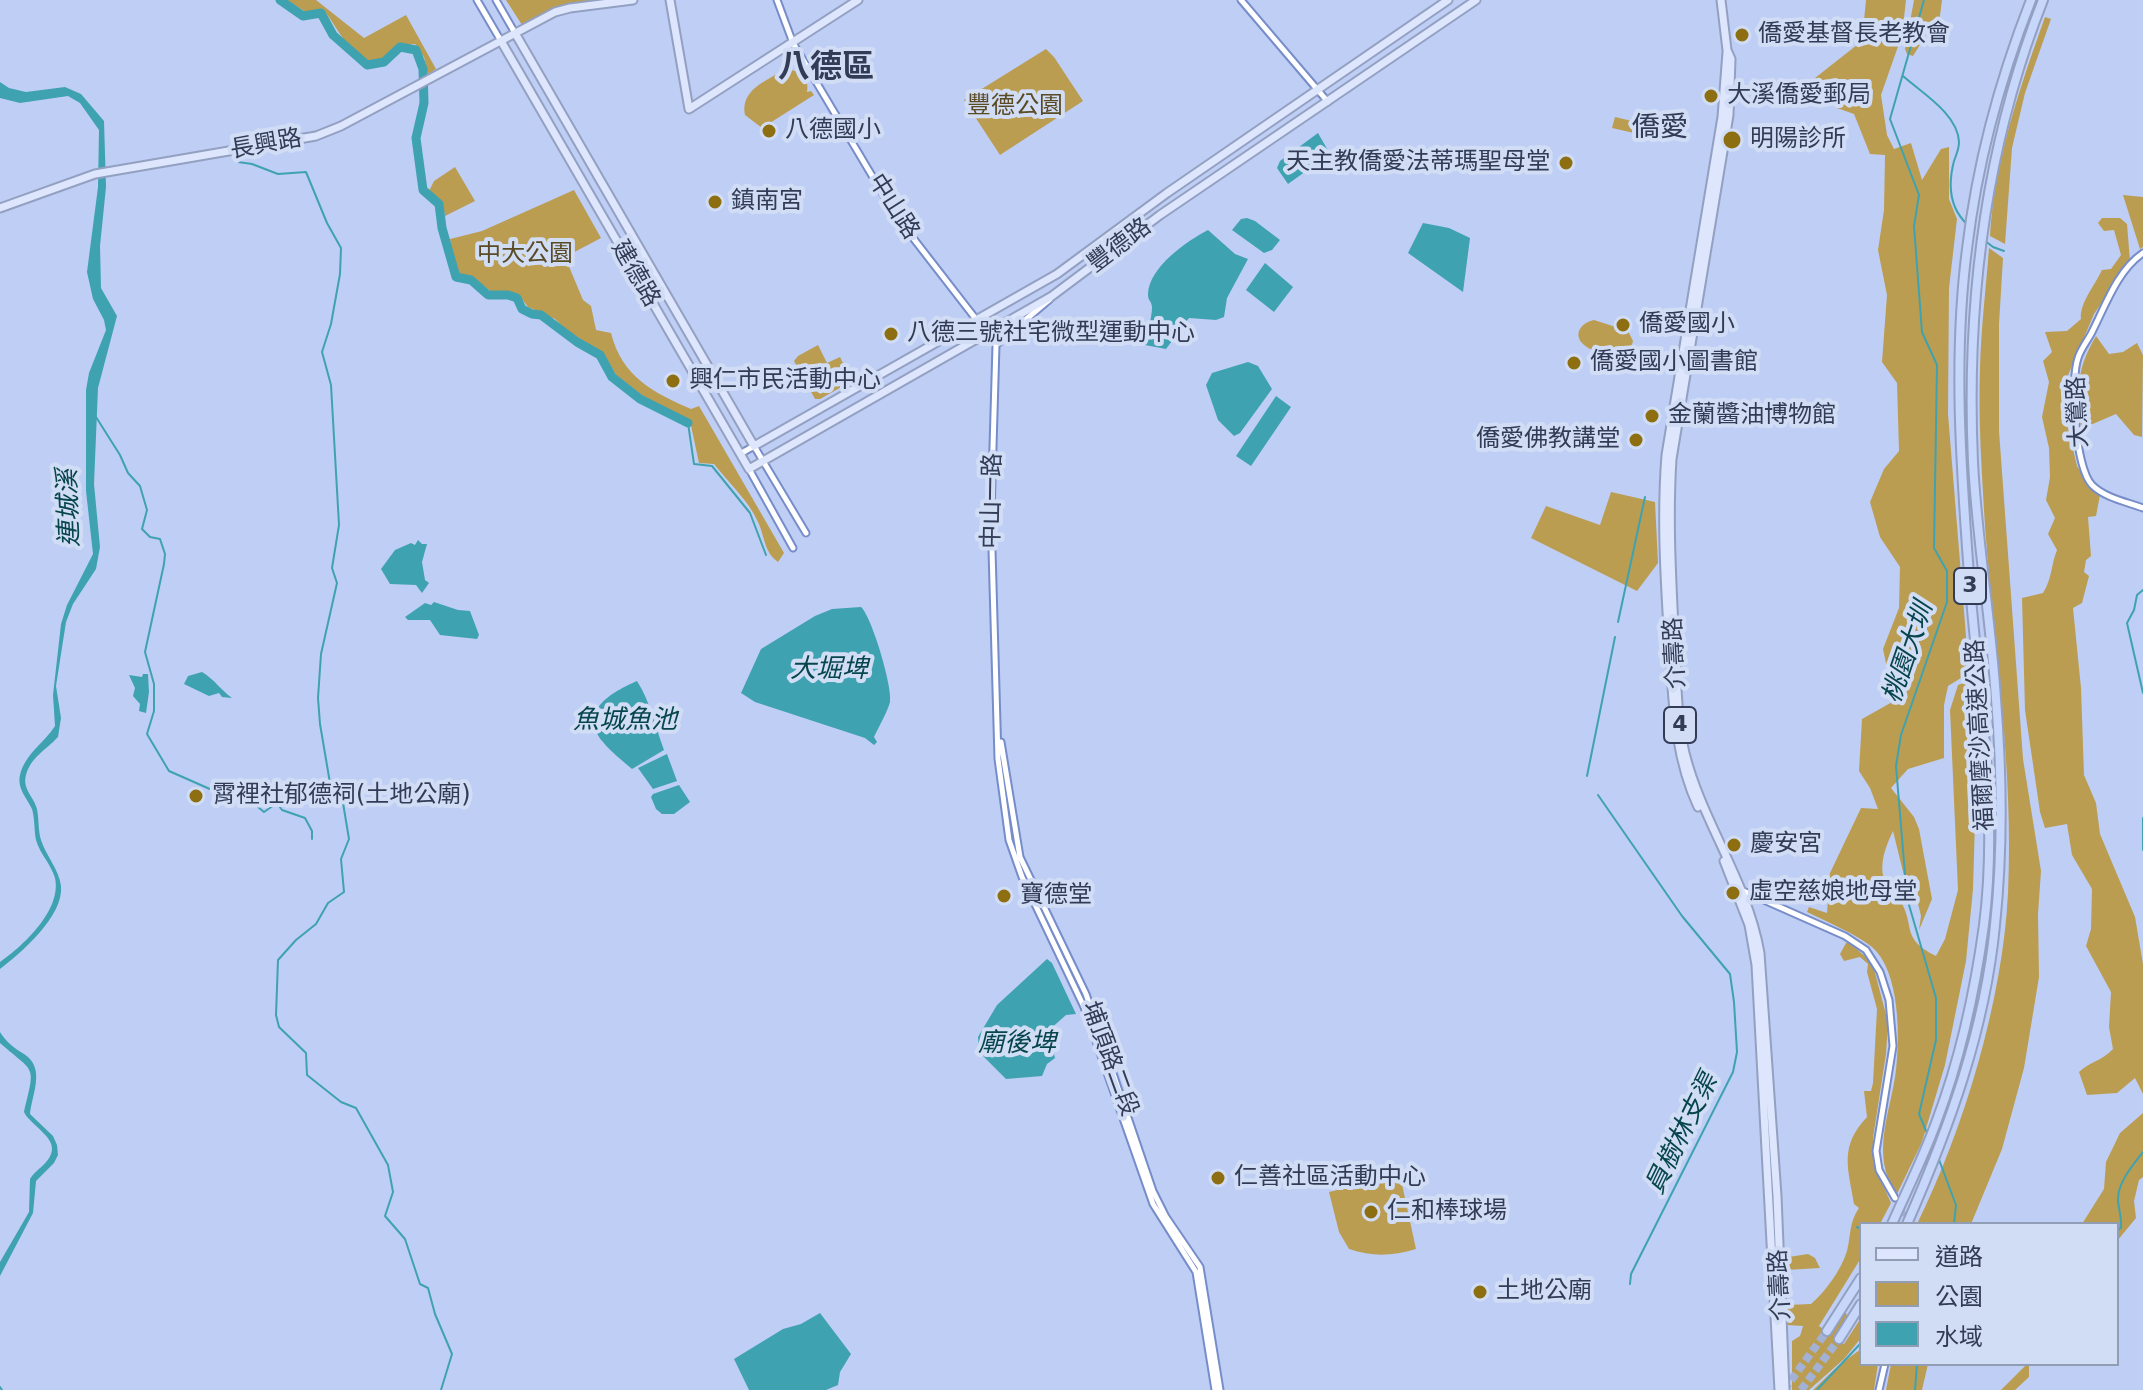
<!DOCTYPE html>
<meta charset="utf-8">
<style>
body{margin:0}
#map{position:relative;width:2143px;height:1390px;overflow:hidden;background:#bfcef5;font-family:"DejaVu Sans","Noto Sans TC",sans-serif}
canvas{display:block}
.legend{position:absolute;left:1859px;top:1222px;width:260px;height:144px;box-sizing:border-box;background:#d1dcf5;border:2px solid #919cb5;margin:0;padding:10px 14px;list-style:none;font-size:24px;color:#323c56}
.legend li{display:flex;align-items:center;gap:16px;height:40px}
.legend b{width:40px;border:2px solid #919cb5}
</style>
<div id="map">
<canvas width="2143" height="1390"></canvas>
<ul class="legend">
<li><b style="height:10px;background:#dde6fd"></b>道路</li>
<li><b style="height:22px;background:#bb9d51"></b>公園</li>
<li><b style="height:22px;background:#3fa2b0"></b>水域</li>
</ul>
</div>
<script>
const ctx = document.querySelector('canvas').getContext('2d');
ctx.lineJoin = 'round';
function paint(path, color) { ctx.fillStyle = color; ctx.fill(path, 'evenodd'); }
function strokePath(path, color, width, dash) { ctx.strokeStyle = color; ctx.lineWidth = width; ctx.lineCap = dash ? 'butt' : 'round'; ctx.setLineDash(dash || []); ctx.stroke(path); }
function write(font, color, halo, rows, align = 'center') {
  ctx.font = font + ' "DejaVu Sans","Noto Sans TC",sans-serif'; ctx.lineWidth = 8; ctx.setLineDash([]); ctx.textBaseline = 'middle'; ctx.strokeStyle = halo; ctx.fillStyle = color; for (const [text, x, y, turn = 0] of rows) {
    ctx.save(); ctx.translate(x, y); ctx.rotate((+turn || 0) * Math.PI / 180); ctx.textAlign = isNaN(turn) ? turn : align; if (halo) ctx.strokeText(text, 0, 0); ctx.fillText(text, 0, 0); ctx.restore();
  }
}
paint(new Path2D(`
 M287 0H316L364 38 406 15 436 69 428 74 424 57 415 44 398 46 380 61C352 65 340 30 325 12L304 11Z
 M506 0H597L560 6 522 25Z
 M1866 0H1906L1902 35 1881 95 1887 135 1894 149 1911 143 1922 180 1941 149 1949 147V199L1957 219 1949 288 1948 414 1969 673 1948 686 1944 705V758L1908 769 1891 788 1914 817 1919 829 1932 899 1919 930 1921 916 1915 891 1906 884 1893 831C1885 848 1877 868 1887 886 1890 892 1897 894 1900 900 1916 927 1900 938 1936 956L1945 939 1958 890 1950 710 1958 685 1969 681 1976 787 1973 889 1966 961 1945 1065 1922 1142 1897 1194C1869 1156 1891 1112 1896 1070 1900 1037 1900 971 1872 947 1856 934 1827 922 1807 912L1809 907 1827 913 1830 873 1861 808 1878 809 1870 788 1859 771 1862 719 1894 701 1883 649 1899 608 1900 567 1880 537 1870 502 1884 469 1899 451 1897 383 1882 362 1887 295 1878 250 1884 210 1885 155 1870 154 1854 114 1837 108 1815 78 1862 41Z
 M1914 0H1942L1938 31 1926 35 1913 56 1907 54 1905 49Z
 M2045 17 2051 19 2025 93 2012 148 2005 244 1990 236C1994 162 2020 87 2045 17Z
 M1046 49 1054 57 1083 101 1000 155 964 100Z
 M784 70C799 69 810 76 807 92L811 91 814 95 762 128 745 115C740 90 766 81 784 70Z
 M1615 117 1636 122 1634 133 1612 128Z
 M455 167 475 201 445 216 443 204 429 191 434 181Z
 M574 190 601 238 565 257 583 300 591 306 596 330 611 333C622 377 654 393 691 409L699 406 784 553 778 562C764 552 765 537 758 522 749 501 728 482 714 464L699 463 690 421 643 396 616 375 604 354 566 330 555 319 528 307 521 298 506 293H494L469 277 456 274 450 239 482 231Z
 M2123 195 2143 197V247L2140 249Z
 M2102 218H2120L2127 224 2130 261 2094 314 2066 380V420L2077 466 2088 484 2100 495 2096 516 2088 517 2091 556 2086 560 2084 572 2089 576 2082 603 2073 608 2081 688 2084 775 2096 803 2100 834 2135 917 2143 964V1094L2135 1078 2117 1093 2087 1095 2079 1072C2089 1062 2102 1061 2113 1049L2109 1027 2111 992 2086 946 2091 929 2092 889 2072 855 2067 824 2045 828 2040 812 2025 710 2022 598 2043 593C2052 579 2051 565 2057 550L2048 534 2055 518 2046 500 2050 477 2049 448 2042 417 2049 382 2043 361 2052 352 2045 332 2067 331 2081 319C2079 304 2095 285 2102 270L2111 269 2121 255 2114 230 2104 231 2098 223Z
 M1989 248 2003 258 1999 324V431L2023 759 2041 871 2038 914 2039 977 2024 1068 2002 1149 1971 1224H1917C1964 1129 2003 999 2008 893 2014 770 1994 648 1985 526 1982 474 1978 420 1980 368 1981 328 1986 288 1989 248Z
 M1594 320 1628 331 1633 341C1629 363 1593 354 1583 344 1572 333 1583 322 1594 320Z
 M2096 336 2109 354 2123 352 2137 343 2143 355 2142 437 2134 435 2116 414 2081 429C2078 388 2075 372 2096 336Z
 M818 345 827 363 840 357 852 381 820 399H815L794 361 798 356Z
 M1611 492 1655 502 1658 563 1637 591 1531 538 1546 506 1600 525Z
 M1846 943H1850L1869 960 1874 969 1888 1022 1886 1054 1873 1138V1162L1891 1203 1880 1224H1861V1258L1819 1326 1829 1333 1843 1313H1846L1847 1316 1835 1338 1844 1344 1861 1318V1338L1844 1359 1809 1390H1792V1341L1800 1336 1803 1326 1787 1325V1305L1811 1304C1826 1291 1841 1270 1847 1251 1851 1235 1849 1222 1859 1208L1854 1204C1848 1167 1839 1147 1867 1117L1864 1091H1871L1873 1083 1877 1009 1867 972 1868 964 1860 957 1844 961 1840 954Z
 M2143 1113V1177L2139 1180 2134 1201 2136 1218 2117 1241V1224H2082L2104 1189 2106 1162 2120 1133Z
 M1400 1175 1416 1249C1392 1256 1373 1257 1349 1249L1339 1232 1329 1192Z
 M1808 1254 1815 1258 1820 1268 1786 1270 1789 1257Z
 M1861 1349V1364H1878L1874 1390H1813L1839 1365Z
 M1891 1364H1928L1922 1390H1886Z
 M2027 1364H2029V1377L2015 1390H2001Z`), '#bb9d51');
paint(new Path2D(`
 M0 82 9 88 26 92 65 87 81 94 104 121 106 187 100 246 101 288 117 316 98 388 94 484 100 547 96 569 73 604 66 622 56 686 61 718 58 737C46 750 31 757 26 775 22 789 34 797 37 809 39 819 38 830 41 840 46 856 59 869 61 886 64 916 21 953 0 969V962C23 946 62 910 55 878 51 864 40 854 36 840 34 830 35 819 32 809 27 798 17 789 20 775 25 754 44 743 55 726L53 695 61 624 67 605 93 554 86 491V390L89 373 106 330 104 320 93 299 87 272 98 187 99 130 80 103 68 96 20 103 0 98Z
 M1318 133 1330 154 1288 184 1277 168 1280 161Z
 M1247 218 1255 221 1280 240 1272 250 1264 253 1232 230 1241 219Z
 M1423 223 1449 228 1470 238 1463 292 1408 253Z
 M1208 230 1235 254 1248 259 1227 298 1224 317 1216 320 1189 318 1166 349 1145 345C1147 333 1152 318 1152 307 1151 299 1148 302 1148 294 1149 267 1187 241 1208 230Z
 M1265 263 1293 287 1274 312 1246 290Z
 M1248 362 1258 366 1272 389 1240 433 1234 436 1218 420 1206 385 1212 373Z
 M1276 396 1291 407 1251 466 1236 456Z
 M418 540 422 544H427L422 562 425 580 429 583 422 593 416 585 390 584 381 569 395 550 411 543 415 545Z
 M434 602 458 610 470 611 479 635 477 639 440 635 430 620H408L405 617 425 603 431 605Z
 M861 607C872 617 893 688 890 702 887 713 879 726 874 737L877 742 874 745 865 738 755 702 741 693 761 649 815 616 832 609Z
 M202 672C215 680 220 689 232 698L222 697 219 693 209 696 184 684 188 676Z
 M143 674H148L149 692 146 713 139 711 140 704 133 696 135 688 129 675 142 677Z
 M637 681C651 703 655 726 664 750L632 769C622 760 611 752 603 742 577 711 612 692 637 681Z
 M667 754 677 781 653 789 638 768Z
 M679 785 690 802 674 814H662L656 809 651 797 653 794Z
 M1047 959 1052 963 1076 1014 1066 1015 1048 1031 1055 1058 1047 1064 1042 1076 1006 1079 984 1057 979 1049 978 1037 997 1005Z
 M0 1032C6 1042 14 1048 24 1054 46 1068 32 1094 30 1114L53 1136 57 1145 58 1155 54 1163 36 1181 33 1213 0 1276V1262L29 1212 30 1179C35 1170 48 1164 51 1154 58 1138 30 1125 24 1112 36 1063 35 1074 0 1043Z
 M820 1313 851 1354 840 1372 838 1385 826 1390H749L734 1359 783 1329 801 1324Z`), '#3fa2b0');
strokePath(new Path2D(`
 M1924 0 1890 119 1919 195 1914 226 1922 332 1937 365 1934 548 1947 571V602L1901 735 1896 766 1907 898 1936 998V1040L1919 1114 1927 1133
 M1903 76C1922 93 1958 114 1959 142 1959 148 1956 156 1954 161 1948 184 1949 208 1968 225
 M238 162 252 164 278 174 306 172 327 223 341 248 340 274 331 324 322 352 331 385 339 525 332 568 337 583 321 654 318 698 320 724 330 783 342 797 349 839 341 859 344 892 328 903 316 924 296 940 278 960 276 1015 279 1027 306 1053 307 1075 341 1102 356 1108 388 1165 393 1192 385 1216 405 1239 420 1284 428 1288 435 1314 452 1354 441 1390
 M1984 240 1993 247 2004 251
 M96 417 120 455 128 473 140 486 147 510 142 529 150 537 160 539 165 554 164 564 145 652 154 684V711L147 734 169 771 228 797 250 790 258 807 264 812 277 803 282 810 305 818 312 831V839
 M688 423 694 464 712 466 750 513 766 555
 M2143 590 2137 595 2134 610 2127 623 2143 693
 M1618 622 1645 497
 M1587 776 1615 637
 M1598 795 1682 916 1730 974 1734 1002 1737 1052 1733 1072 1631 1274 1630 1284
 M2143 818V850
 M1938 1157 1956 1205 1954 1224
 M1857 1227 1861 1229
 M2117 1231 2121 1228C2122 1218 2119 1211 2118 1201 2117 1183 2133 1165 2143 1152
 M0 1387 2 1390
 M1817 1390 1861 1343
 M1915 1390 1917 1364`), '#3fa2b0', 2);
strokePath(new Path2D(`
 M280 0 303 16 321 13 333 35 367 65 384 62 400 47 416 50 423 69 424 103 416 138 423 190 439 204 442 228 456 277 471 280 488 295H508L517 298 522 309 532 314 541 315 577 342 600 355 612 377 640 399 688 423`), '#3fa2b0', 9);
strokePath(new Path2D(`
 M1895 1198 1908 1221`), '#a3b1d5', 5, [5, 2.5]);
strokePath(new Path2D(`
 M1784 1390 1827 1331
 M1801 1390 1839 1339`), '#a3b1d5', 8, [8, 4]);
const minor = new Path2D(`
 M477 0 501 41
 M496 0 515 33
 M777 0 793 43 896 216 996 345 991 515 998 759 1009 840 1022 877 1084 1007 1153 1204 1196 1272 1215 1390
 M1241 0 1328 102
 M2143 253C2118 270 2106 304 2093 330 2089 339 2081 348 2078 358 2070 381 2075 467 2092 485 2105 498 2127 502 2143 508
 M996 345 1050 299
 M740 454 754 446 806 533
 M749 469 793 548
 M1001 742 1020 857 1086 994 1153 1191 1166 1217 1200 1267 1220 1390
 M1741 890 1845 936 1866 950 1880 972 1889 1000 1893 1046 1876 1151 1879 1170 1895 1198
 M1879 1390 1885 1364`);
const major = new Path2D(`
 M670 0 689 109 858 0
 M1721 0 1727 50 1731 59 1729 115 1672 459C1668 522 1672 585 1675 649 1677 683 1677 719 1685 753 1703 824 1747 880 1760 953L1777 1196 1785 1390
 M515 33 754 446 1057 274 1167 193 1448 0
 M501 41 749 469 1052 296 1160 215 1476 0
 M0 208 95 174 316 136 341 126 555 12 570 8 633 0
 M1698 807C1674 756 1673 700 1669 645 1665 581 1661 518 1666 455L1722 117 1727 52
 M1724 861 1749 925 1756 965 1779 1390`);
const highway = new Path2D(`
 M1892 1224C1907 1190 1924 1156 1937 1120 1960 1059 1975 991 1984 925 1999 809 1978 691 1969 575 1961 467 1953 356 1967 249 1977 164 2000 79 2031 0
 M1907 1224C1949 1128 1985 1030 1995 925 2003 850 2002 774 1996 699 1991 620 1977 541 1973 462 1966 305 1985 147 2043 0
 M1827 1331 1861 1278
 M1839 1339 1861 1304`);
strokePath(minor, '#778dc9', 9);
strokePath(major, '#93a0c1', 11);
strokePath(highway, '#93a0c1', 12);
strokePath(minor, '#fff', 5);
strokePath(major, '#dde6fd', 7);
strokePath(highway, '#c7d6fb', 8);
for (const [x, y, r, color] of [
 [1742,35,8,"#8d6e11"],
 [1711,96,8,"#8d6e11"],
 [769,131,8,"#8d6e11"],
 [1732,140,10,"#8d6e11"],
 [1566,163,8,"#8d6e11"],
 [715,202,8,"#8d6e11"],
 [1623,325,8,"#8d6e11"],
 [891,334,8,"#8d6e11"],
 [1574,363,8,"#8d6e11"],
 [673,381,8,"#8d6e11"],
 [1652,416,8,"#8d6e11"],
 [1636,440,8,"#8d6e11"],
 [196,796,8,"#8d6e11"],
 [1734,845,8,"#8d6e11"],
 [1733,893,8,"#8d6e11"],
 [1004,896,8,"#8d6e11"],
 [1218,1178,8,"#8d6e11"],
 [1371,1212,8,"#8d6e11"],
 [1480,1292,8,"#8d6e11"]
]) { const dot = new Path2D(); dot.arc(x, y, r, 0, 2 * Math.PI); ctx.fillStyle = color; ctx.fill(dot); strokePath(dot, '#d1dcf5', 3); }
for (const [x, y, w] of [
 [1970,586,32],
 [1680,725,32]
]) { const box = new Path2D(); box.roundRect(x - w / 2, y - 18, w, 36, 6); ctx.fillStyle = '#d1dcf5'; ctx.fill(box); strokePath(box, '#323c56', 2); }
write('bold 22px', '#323c56', null, [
 ["3",1970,586],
 ["4",1680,725]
]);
write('24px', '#323c56', '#d1dcf5', [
 ["僑愛基督長老教會",1758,35],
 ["大溪僑愛郵局",1727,96],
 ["八德國小",785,131],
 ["明陽診所",1750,140],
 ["天主教僑愛法蒂瑪聖母堂",1550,163,"right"],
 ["鎮南宮",731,202],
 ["僑愛國小",1639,325],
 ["八德三號社宅微型運動中心",907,334],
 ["僑愛國小圖書館",1590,363],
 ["興仁市民活動中心",689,381],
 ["金蘭醬油博物館",1668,416],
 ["僑愛佛教講堂",1620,440,"right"],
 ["霄裡社郁德祠(土地公廟)",212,796],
 ["慶安宮",1750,845],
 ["虛空慈娘地母堂",1749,893],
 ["寶德堂",1020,896],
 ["仁善社區活動中心",1234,1178],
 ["仁和棒球場",1387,1212],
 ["土地公廟",1496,1292]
], 'left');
write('24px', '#5a4b25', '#d1dcf5', [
 ["豐德公園",1015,107],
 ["中大公園",525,255]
]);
write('24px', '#323c56', '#d1dcf5', [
 ["長興路",266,145,-10],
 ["中山路",893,207,57],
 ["豐德路",1120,246,-37],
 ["建德路",635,274,60],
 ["大鶯路",2079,412,-93],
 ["中山一路",993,501,-89],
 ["介壽路",1676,653,-93],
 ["福爾摩沙高速公路",1981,735,-93],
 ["埔頂路二段",1109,1059,70],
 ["介壽路",1781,1285,-93]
]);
write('italic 26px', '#07454c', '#d1dcf5', [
 ["連城溪",70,508,-92],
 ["桃園大圳",1909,653,-71],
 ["大堀埤",829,670],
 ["魚城魚池",625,721],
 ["廟後埤",1017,1044],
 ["員樹林支渠",1683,1134,-64]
]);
write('28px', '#323c56', '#d1dcf5', [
 ["僑愛",1660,129]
]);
write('bold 32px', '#323c56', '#d1dcf5', [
 ["八德區",826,69]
]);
</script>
